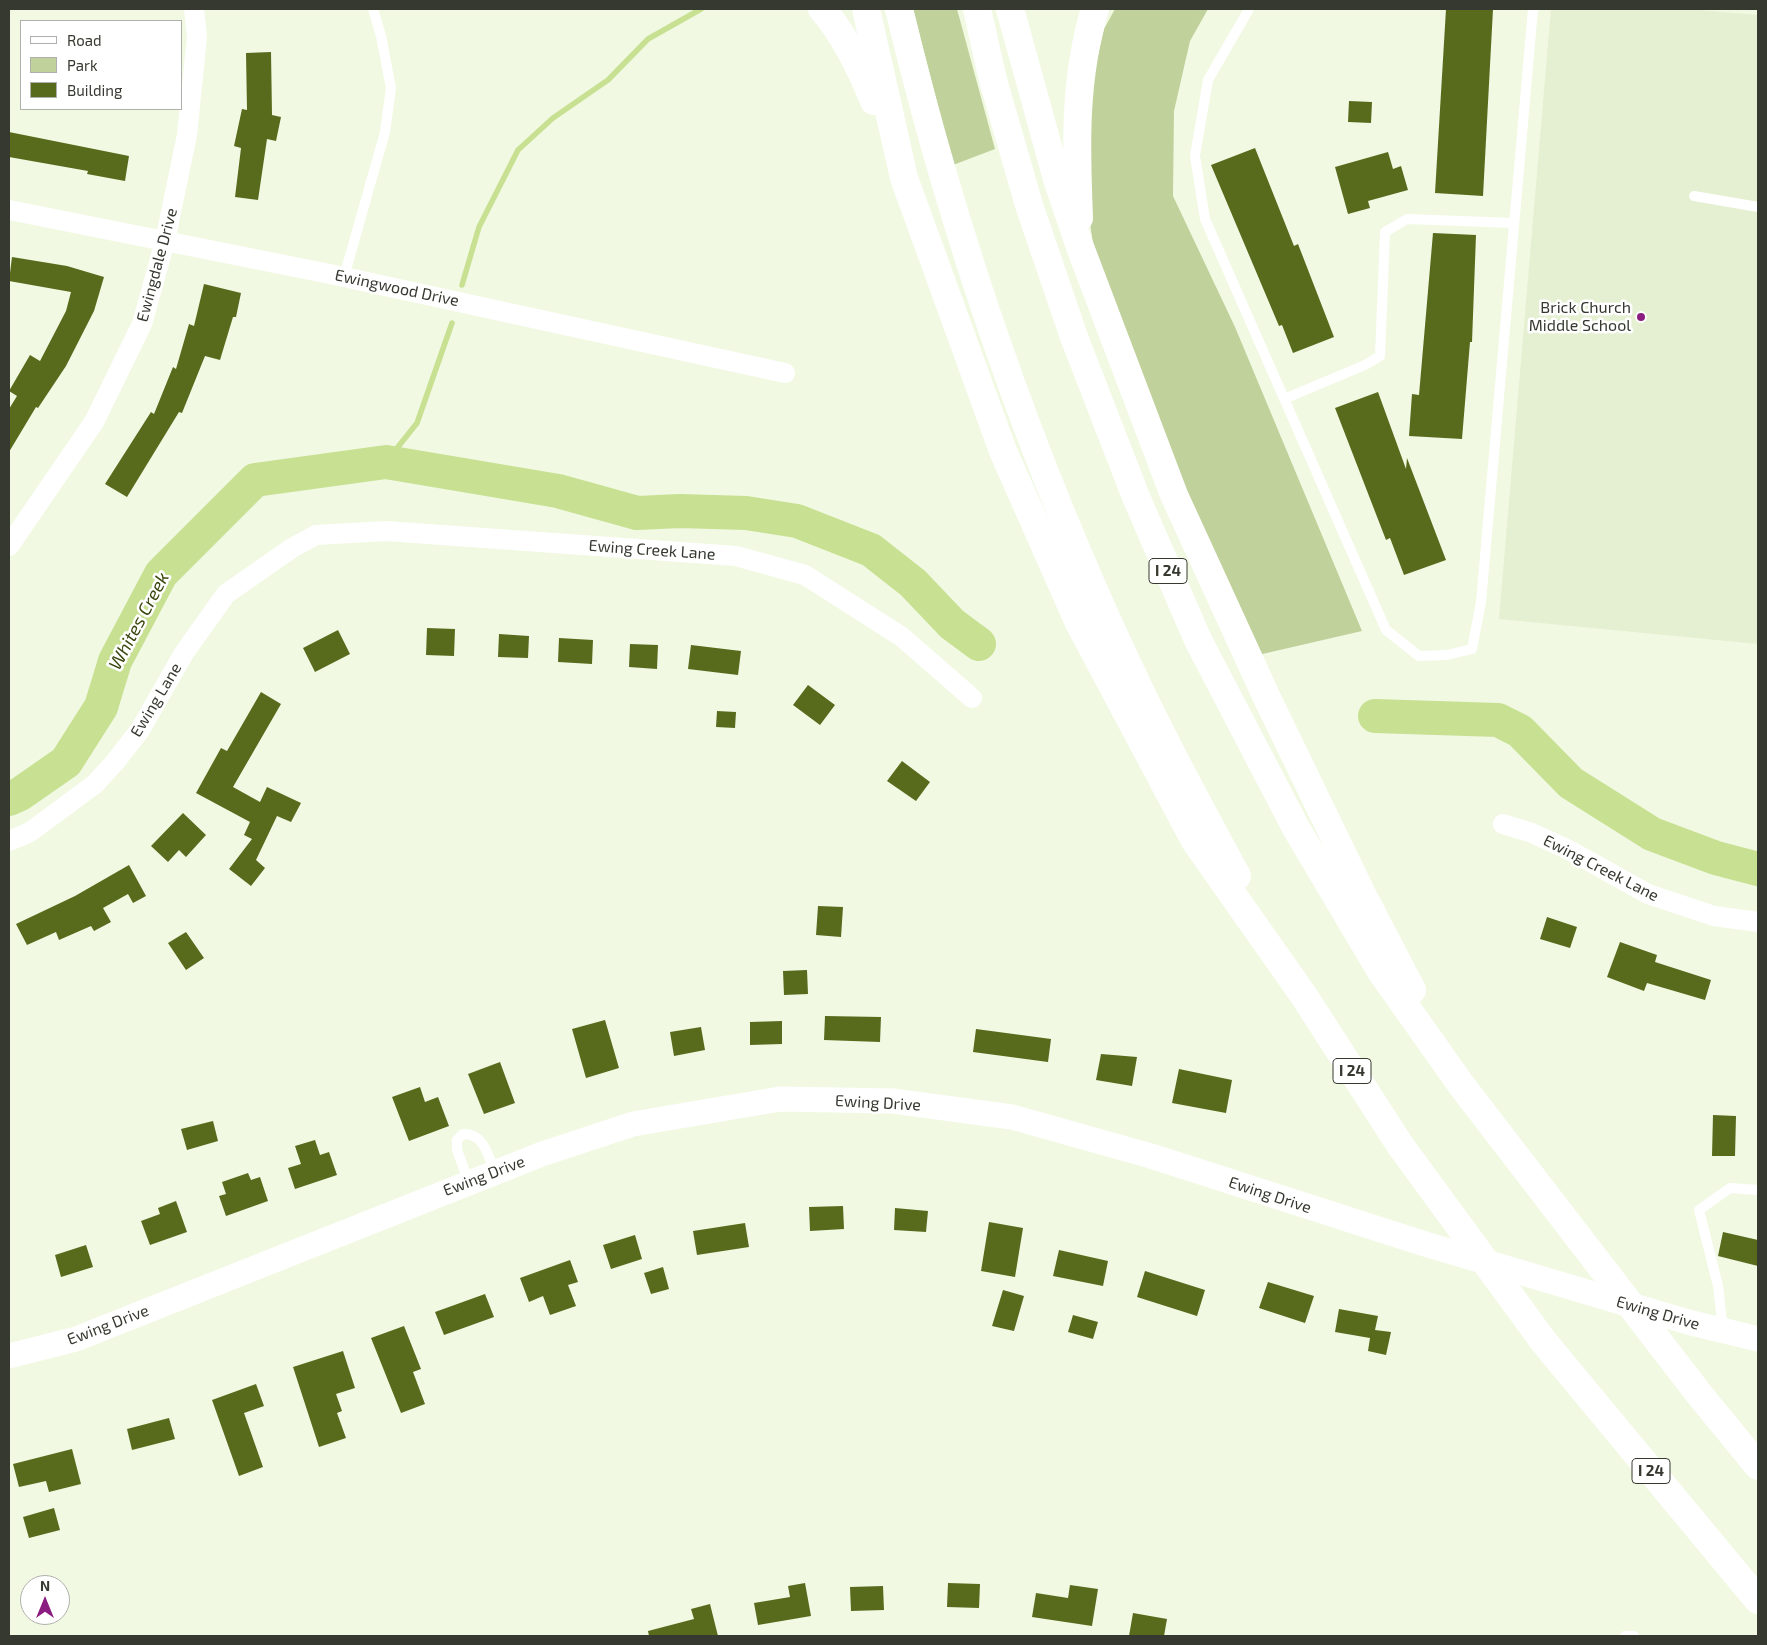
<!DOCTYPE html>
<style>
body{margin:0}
#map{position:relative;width:1767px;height:1645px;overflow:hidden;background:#f1f9e2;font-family:"Exo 2",sans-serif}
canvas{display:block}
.frame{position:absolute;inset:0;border:10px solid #363930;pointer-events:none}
.legend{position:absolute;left:20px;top:20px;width:162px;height:90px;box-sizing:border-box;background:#fff;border:1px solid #afb0ac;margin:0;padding:6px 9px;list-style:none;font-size:15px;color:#363930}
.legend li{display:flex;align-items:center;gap:10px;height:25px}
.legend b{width:25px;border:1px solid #afb0ac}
.north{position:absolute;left:20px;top:1575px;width:50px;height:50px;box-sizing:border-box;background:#fff;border:1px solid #afb0ac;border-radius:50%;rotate:0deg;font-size:14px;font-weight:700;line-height:20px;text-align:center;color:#363930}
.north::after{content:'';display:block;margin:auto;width:18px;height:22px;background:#8b1d81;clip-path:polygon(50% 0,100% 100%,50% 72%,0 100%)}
</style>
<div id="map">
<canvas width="1767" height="1645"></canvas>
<div class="frame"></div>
<ul class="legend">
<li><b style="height:6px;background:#fff"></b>Road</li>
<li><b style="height:14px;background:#c0d19b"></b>Park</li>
<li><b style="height:14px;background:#586b1d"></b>Building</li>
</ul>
<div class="north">N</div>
</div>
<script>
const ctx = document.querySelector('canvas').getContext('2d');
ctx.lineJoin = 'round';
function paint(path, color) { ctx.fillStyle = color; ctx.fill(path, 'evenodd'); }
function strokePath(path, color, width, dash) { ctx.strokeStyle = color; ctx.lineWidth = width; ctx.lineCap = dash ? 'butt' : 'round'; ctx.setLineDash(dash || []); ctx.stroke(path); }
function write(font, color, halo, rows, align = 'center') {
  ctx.font = font + ' "Exo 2",sans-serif'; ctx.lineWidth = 5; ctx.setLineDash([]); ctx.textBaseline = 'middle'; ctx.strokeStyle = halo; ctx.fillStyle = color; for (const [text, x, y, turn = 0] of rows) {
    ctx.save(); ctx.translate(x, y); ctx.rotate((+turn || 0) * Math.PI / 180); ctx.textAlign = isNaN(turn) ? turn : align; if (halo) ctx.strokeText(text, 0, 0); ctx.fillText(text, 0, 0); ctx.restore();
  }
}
paint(new Path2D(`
 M1551 9H1685L1758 15V644L1499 619Z`), '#e5efd1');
paint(new Path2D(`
 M913 9H957L995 149 953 165Z
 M1115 9H1208L1190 41 1174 111 1173 196 1235 327 1362 631 1258 655 1207 546 1129 349 1093 244 1084 178 1087 102 1104 29Z`), '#c0d19b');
strokePath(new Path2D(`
 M462 285 479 227 518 150 553 118 608 80 648 39 701 9
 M386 462 417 423 452 323`), '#c8e092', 5.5);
strokePath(new Path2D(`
 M1375 716 1498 720 1520 731 1571 783 1652 834 1716 858 1758 869
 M9 799 20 794 66 762 101 707 115 661 161 574 255 480 386 462 558 491 637 513 680 511 746 513 797 521 871 550 913 583 952 624 979 644`), '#c8e092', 34);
paint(new Path2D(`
 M1446 9H1493L1483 196 1435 193Z
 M271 52 272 115 281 117 276 141 267 139 258 200 235 197 241 148 234 146 242 109 247 110 246 53Z
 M1349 101 1372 102 1371 123 1348 122Z
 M9 132 129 156 125 181 87 174 88 171 9 157Z
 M1255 148 1294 246 1298 244 1334 337 1293 353 1282 325 1279 326 1211 165Z
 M1388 152 1393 169 1401 166 1408 190 1368 201 1370 208 1348 214 1335 167Z
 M1433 233 1476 235 1472 342H1470L1462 439 1409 436 1412 394 1419 395Z
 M12 257 67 266 104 277 94 311 66 366 38 408 36 407 9 452V409L17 396 9 391 30 355 40 361 66 311 71 292 9 281Z
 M204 284 241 293 236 317H233L220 360 205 356 182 413 179 412 127 497 105 484 151 412 154 414 173 367 176 369 189 324 194 326Z
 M1378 392 1406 469 1407 458 1446 560 1404 575 1390 538 1386 540 1335 408Z
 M427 628 455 629 454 656 426 655Z
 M338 630 350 654 315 672 303 648Z
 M499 634 529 636 528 658 498 657Z
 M559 638 593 640 592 664 558 662Z
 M630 644 658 645 657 669 629 667Z
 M691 645 741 651 738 675 688 669Z
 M808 685 835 705 820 725 793 705Z
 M261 692 281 704 233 787 260 802 267 787 301 803 291 822 277 816 256 860 265 868 251 886 229 869 252 839 244 835 250 822 196 793 221 748 227 751Z
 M717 711 736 712 735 728 716 727Z
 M902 761 930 782 916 801 887 781Z
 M183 813 206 835 186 857 179 850 168 862 151 846Z
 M129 865 146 896 133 903 128 894 103 908 111 922 94 931 91 926 59 940 56 932 27 945 16 924 75 896Z
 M818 906 843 907 841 937 816 935Z
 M1547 917 1577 927 1570 948 1540 939Z
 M186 932 204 958 186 970 168 943Z
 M1620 942 1657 955 1655 962 1711 980 1705 1000 1647 983 1644 991 1607 977Z
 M807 970 808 994 784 995 783 971Z
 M825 1016 881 1017 880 1042 824 1040Z
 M605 1020 619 1068 586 1078 572 1029Z
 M782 1021V1044L750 1045V1022Z
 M701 1027 705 1050 674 1056 670 1032Z
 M976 1029 1051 1039 1048 1062 973 1052Z
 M1101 1054 1137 1057 1132 1086 1096 1080Z
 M500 1062 515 1103 484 1114 468 1074Z
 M1179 1069 1232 1080 1226 1113 1172 1103Z
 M420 1087 425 1102 438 1097 449 1126 409 1141 392 1097Z
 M1713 1115 1736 1116 1735 1156H1712Z
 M213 1121 218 1141 187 1150 181 1129Z
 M315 1140 320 1155 329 1152 337 1175 295 1189 288 1168 301 1164 295 1146Z
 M248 1173 251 1180 260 1177 268 1201 226 1216 219 1196 226 1194 222 1182Z
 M176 1201 187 1232 150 1245 141 1221 160 1214 158 1208Z
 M843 1206 844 1229 810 1231 809 1207Z
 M895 1208 928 1211 926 1232 894 1230Z
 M989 1222 1023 1228 1015 1277 981 1271Z
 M745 1223 749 1247 697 1255 693 1231Z
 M1723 1232 1758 1240V1266L1718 1256Z
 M635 1235 642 1259 611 1269 603 1245Z
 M86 1245 93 1267 61 1277 55 1255Z
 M1059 1250 1108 1261 1103 1286 1053 1276Z
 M570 1260 578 1282 568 1285 576 1306 550 1315 543 1296 529 1302 520 1278Z
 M663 1267 669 1289 651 1294 644 1273Z
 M1145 1271 1205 1290 1197 1316 1137 1297Z
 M1268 1282 1314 1296 1305 1323 1259 1308Z
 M1003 1290 1024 1296 1014 1331 992 1326Z
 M485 1294 494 1317 444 1335 435 1312Z
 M1339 1309 1378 1316 1375 1330 1391 1332 1386 1355 1368 1351 1370 1338 1335 1332Z
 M1073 1315 1098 1322 1093 1339 1068 1332Z
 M404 1326 421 1369 413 1372 425 1404 401 1413 371 1338Z
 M343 1351 355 1388 336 1394 342 1411 337 1413 346 1438 319 1447 293 1367Z
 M256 1384 264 1406 244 1413 263 1467 239 1476 212 1400Z
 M169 1418 175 1439 132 1450 127 1429Z
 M72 1449 81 1484 49 1492 46 1481 19 1487 13 1464Z
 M54 1508 60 1530 29 1538 23 1517Z
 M805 1583 811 1616 758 1625 754 1603 790 1597 788 1586Z
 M948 1583 980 1584 979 1608 947 1607Z
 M1070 1585 1098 1589 1092 1626 1032 1617 1036 1593 1068 1598Z
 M883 1586 884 1610 851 1611 850 1587Z
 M710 1604 718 1636H649L648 1631 694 1619 691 1609Z
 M1133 1613 1167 1619 1164 1636H1129Z`), '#586b1d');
strokePath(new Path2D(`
 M1249 9 1208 80 1195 156 1205 219 1386 630 1419 656 1447 655 1472 649 1481 602 1533 9
 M1694 196 1758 207
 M344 277 385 132 391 88 381 36 373 9
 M1284 399 1365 365 1380 356 1385 232 1407 219 1514 223
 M469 1182 457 1150V1140L463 1134C484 1133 488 1156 495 1172
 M1723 1330 1718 1286 1699 1210 1730 1188 1758 1190
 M1625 1636H1634`), '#fff', 10);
strokePath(new Path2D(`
 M9 210 330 274 785 373
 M9 546 94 422 142 324 165 241 187 135 197 37 194 9
 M1503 824 1532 833 1569 850 1648 894 1714 916 1758 922
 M9 841 30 832 95 784 115 762 140 730 184 653 226 594 292 548 316 535 386 531 736 556 805 575 902 637 972 698`), '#fff', 20);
strokePath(new Path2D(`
 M9 1356 76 1339 542 1154 633 1124 780 1099 893 1101 1012 1117 1151 1156 1425 1244 1688 1322 1758 1339`), '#fff', 25);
strokePath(new Path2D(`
 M822 9C845 35 861 69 874 101
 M866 9 904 178 1003 451 1079 623 1195 841 1304 996 1400 1145 1544 1342 1758 1600
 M899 9C953 233 1029 454 1127 663 1161 736 1199 806 1237 876
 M977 9 993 80 1029 205 1074 337 1136 497 1198 640 1296 828 1382 973 1462 1086 1699 1394 1758 1466
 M1010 9 1057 179 1080 247 1174 495 1267 698 1363 896 1412 990
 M1079 218C1076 146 1074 78 1095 9`), '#fff', 28);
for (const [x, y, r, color] of [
 [1641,317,5,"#8b1d81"]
]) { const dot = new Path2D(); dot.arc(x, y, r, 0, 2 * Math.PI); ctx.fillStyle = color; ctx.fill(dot); strokePath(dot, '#fff', 2); }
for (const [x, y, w] of [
 [1168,571,38],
 [1352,1071,38],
 [1651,1471,38]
]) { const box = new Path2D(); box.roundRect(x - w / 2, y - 12.5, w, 25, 4); ctx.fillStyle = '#fff'; ctx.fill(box); strokePath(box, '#363930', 1); }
write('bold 15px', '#363930', null, [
 ["I 24",1168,571],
 ["I 24",1352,1071],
 ["I 24",1651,1471]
]);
write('16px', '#363930', '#fff', [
 ["Ewingdale Drive",157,265,-75],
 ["Ewingwood Drive",397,288,12],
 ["Ewing Creek Lane",652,550,4],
 ["Ewing Lane",156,700,-59],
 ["Ewing Creek Lane",1601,868,27],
 ["Ewing Drive",878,1103,3],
 ["Ewing Drive",484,1176,-21],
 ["Ewing Drive",1270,1195,18],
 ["Ewing Drive",1658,1313,16],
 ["Ewing Drive",108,1325,-21]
]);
write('16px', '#363930', '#fff', [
 ["Brick Church",1631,308],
 ["Middle School",1631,326]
], 'right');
write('italic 18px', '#3a470e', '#fff', [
 ["Whites Creek",139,621,-62]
]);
</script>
